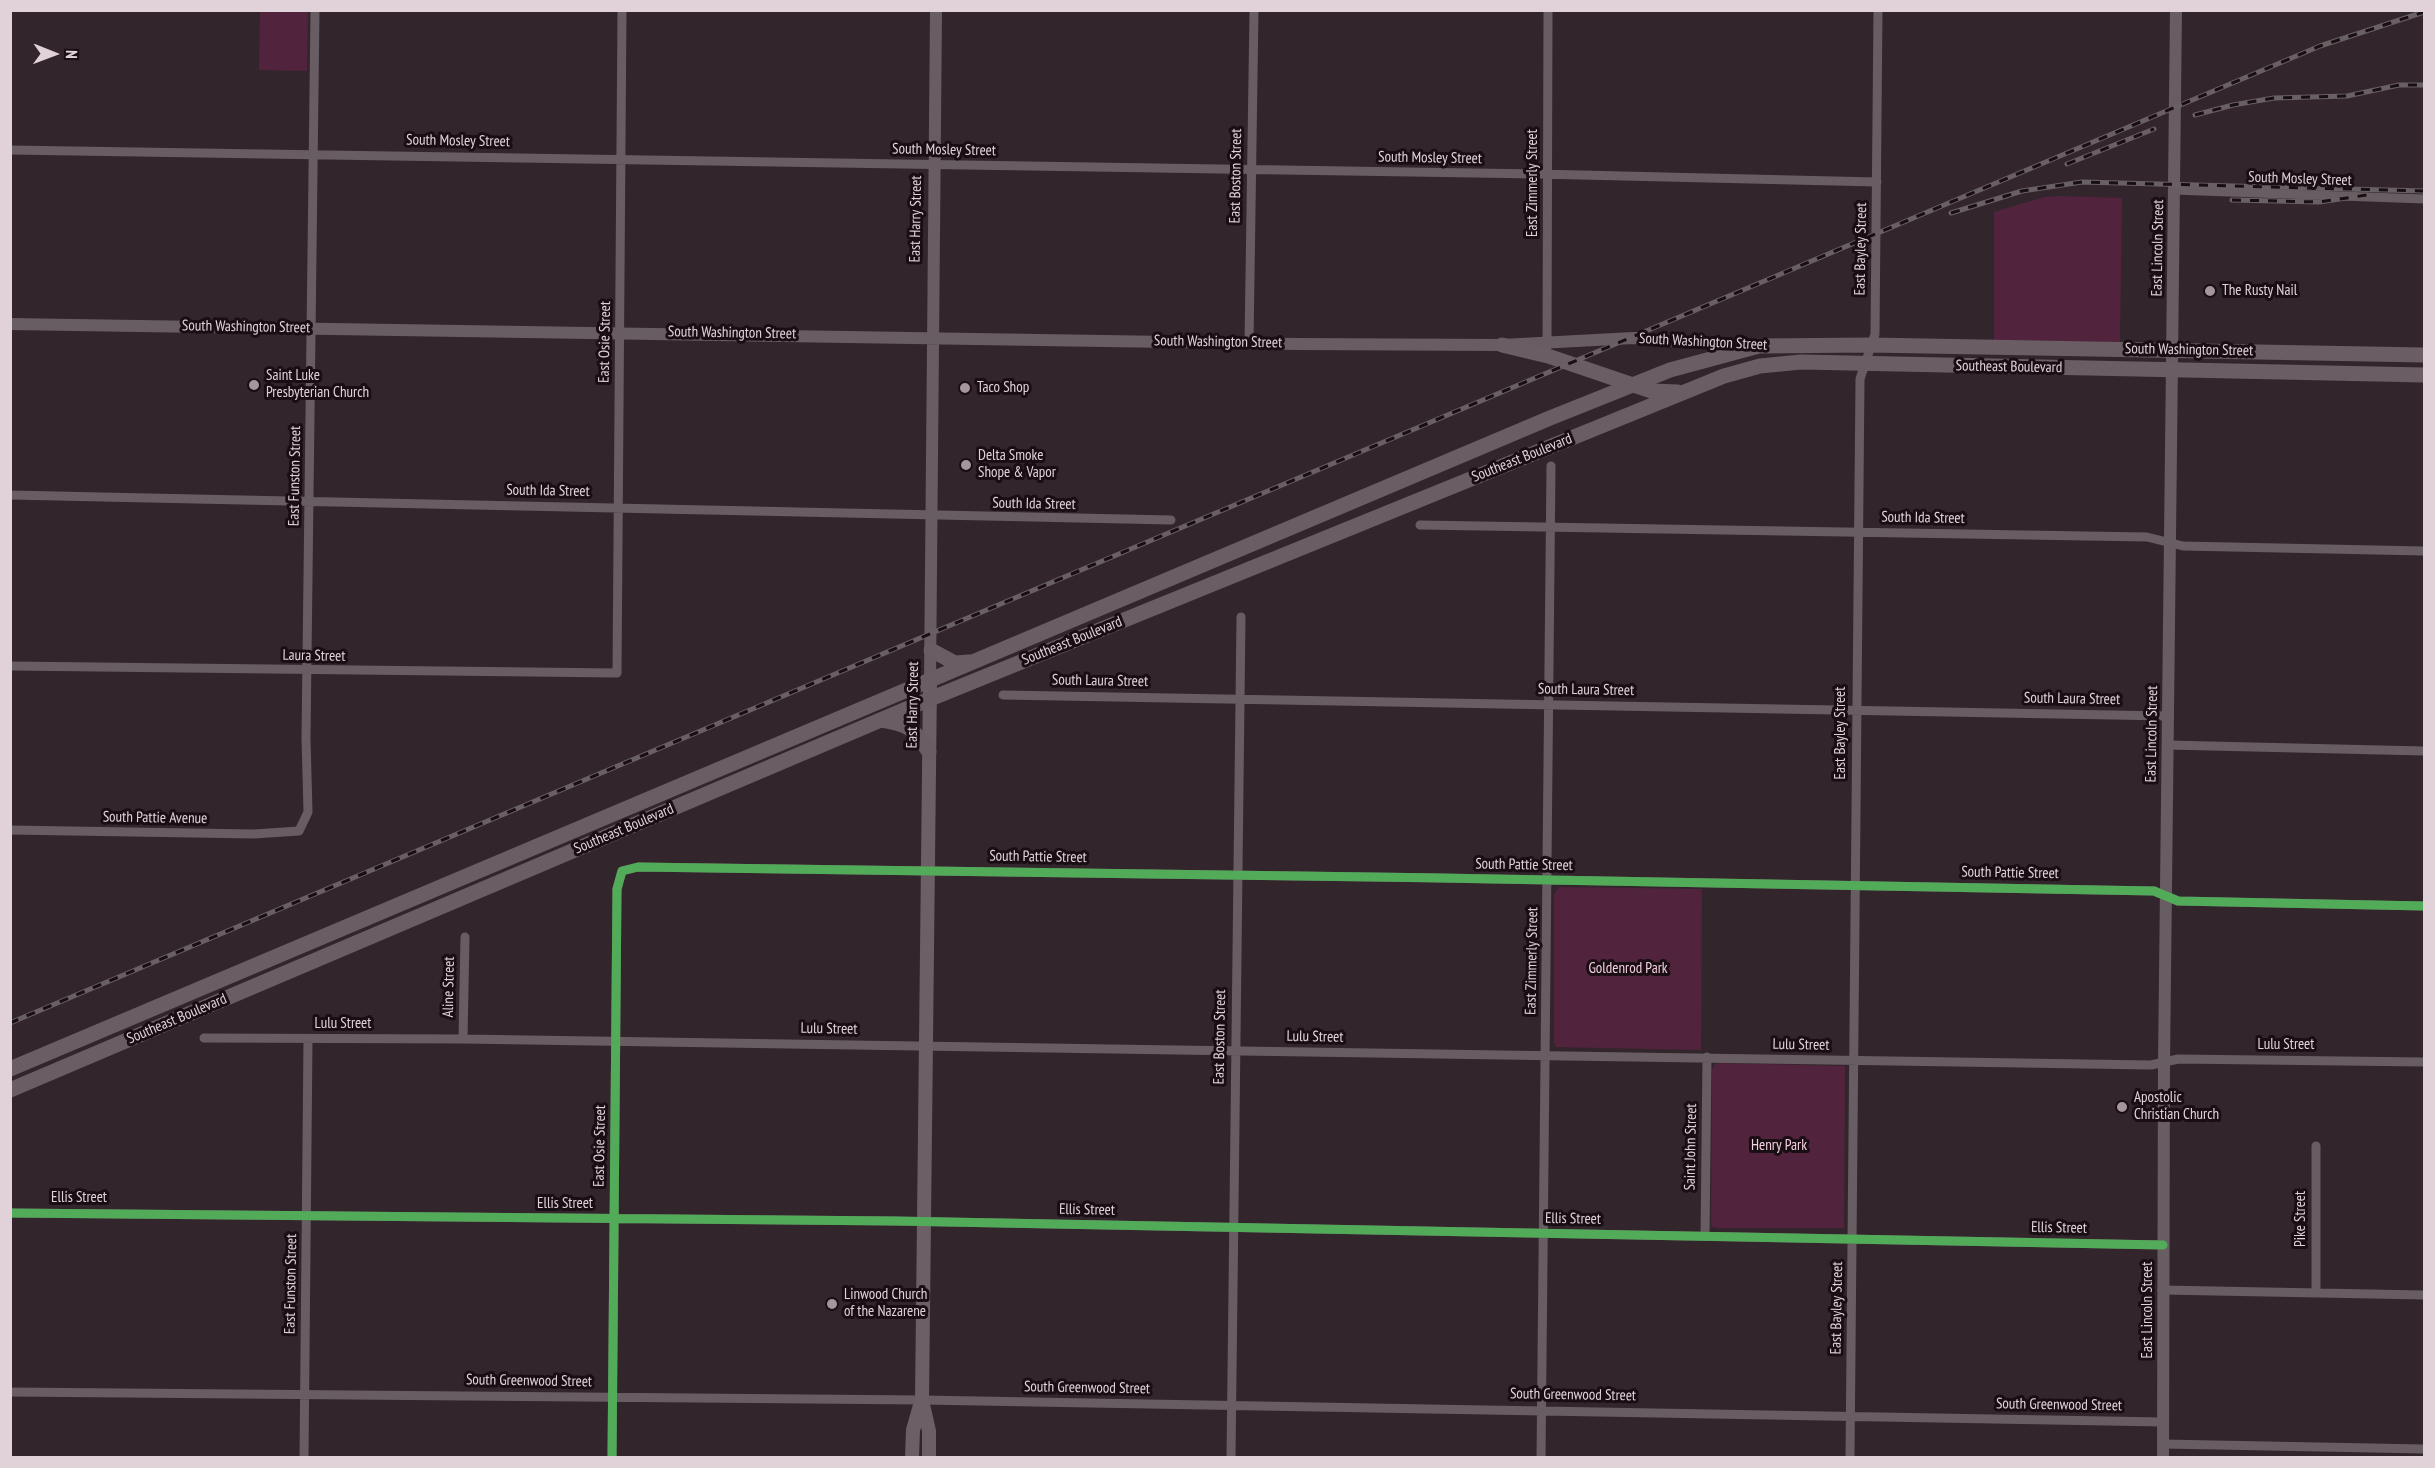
<!DOCTYPE html>
<style>
body{margin:0}
#map{position:relative;width:2435px;height:1468px;overflow:hidden;background:#32262c;font-family:"PT Sans Narrow",sans-serif}
canvas{display:block}
.frame{position:absolute;inset:0;border:12px solid #e1d2d9;pointer-events:none}
.north{position:absolute;left:24px;top:24px;width:60px;height:60px;-webkit-text-stroke:4px #180e13;paint-order:stroke;rotate:91deg;font-size:16px;font-weight:700;line-height:24px;text-align:center;color:#e1d2d9}
.north::after{content:'';display:block;margin:auto;width:21px;height:27px;background:#e1d2d9;clip-path:polygon(50% 0,100% 100%,50% 72%,0 100%)}
</style>
<div id="map">
<canvas width="2435" height="1468"></canvas>
<div class="frame"></div>
<div class="north">N</div>
</div>
<script>
const ctx = document.querySelector('canvas').getContext('2d');
ctx.lineJoin = 'round';
function paint(path, color) { ctx.fillStyle = color; ctx.fill(path, 'evenodd'); }
function strokePath(path, color, width, dash) { ctx.strokeStyle = color; ctx.lineWidth = width; ctx.lineCap = dash ? 'butt' : 'round'; ctx.setLineDash(dash || []); ctx.stroke(path); }
function write(font, color, halo, rows, align = 'center') {
  ctx.font = font + ' "PT Sans Narrow",sans-serif'; ctx.lineWidth = 6; ctx.setLineDash([]); ctx.textBaseline = 'middle'; ctx.strokeStyle = halo; ctx.fillStyle = color; for (const [text, x, y, turn = 0] of rows) {
    ctx.save(); ctx.translate(x, y); ctx.rotate((+turn || 0) * Math.PI / 180); ctx.textAlign = isNaN(turn) ? turn : align; if (halo) ctx.strokeText(text, 0, 0); ctx.fillText(text, 0, 0); ctx.restore();
  }
}
paint(new Path2D(`
 M260 11H308L307 71 259 70Z
 M2061 196 2122 198 2120 343 1994 340V212L2044 197Z
 M1559 887 1702 889 1701 1050 1556 1047 1554 1043V894Z
 M1719 1063 1845 1066 1844 1228H1716L1711 1226 1712 1071 1714 1065Z`), '#52233d');
strokePath(new Path2D(`
 M10 150 1538 174 1877 182
 M2174 190 2424 199
 M1249 343 1254 10
 M1547 347 1548 10
 M10 495 1171 520
 M1420 525 2147 537 2183 546 2424 551
 M10 666 617 673 622 10
 M1003 695 2168 716
 M2167 745 2424 751
 M10 830 254 834 299 831 308 812 306 738 315 10
 M204 1038 463 1039 2151 1065 2178 1059 2424 1062
 M463 1039 465 937
 M10 1213 895 1221 2163 1245
 M1705 1236 1707 1057
 M2162 1290 2424 1295
 M2316 1293V1146
 M10 1392 922 1400 2163 1422
 M2163 1444 2424 1449
 M304 1458 308 1039
 M612 1458 617 889 622 871 638 867C1143 872 1649 881 2154 891L2178 901 2424 906
 M1231 1458 1241 617
 M1541 1458 1551 466
 M1850 1458 1860 379 1875 334 1878 10`), '#685d62', 9);
strokePath(new Path2D(`
 M10 324 1297 344 1502 345 1633 338 1755 346
 M930 681 936 10
 M2163 1458 2164 1062 2176 10`), '#685d62', 12);
strokePath(new Path2D(`
 M912 1458 913 1430 921 1402
 M929 1458V1431L922 1400 930 681`), '#6c5f65', 14);
strokePath(new Path2D(`
 M1502 345 1548 356 1651 391 1678 392
 M931 650 955 663 969 662
 M881 720C909 724 914 729 929 752
 M10 1069 1550 418 1670 370 1759 346 1870 345 2424 355
 M10 1090 930 699 1724 376 1760 366 1801 362 2424 375`), '#6a5d63', 15);
const rail = new Path2D(`
 M2195 115 2233 105 2274 98 2347 96 2399 85H2424
 M2067 164 2154 129
 M2232 200 2319 202 2367 195
 M1951 213 2022 191 2082 182 2424 191
 M10 1023 2320 46 2424 12`);
strokePath(rail, '#696064', 5);
strokePath(rail, '#180e13', 3, [9]);
strokePath(new Path2D(`
 M10 1213 895 1221 2163 1245
 M612 1458 617 889 622 871 638 867C1143 872 1649 881 2154 891L2178 901 2424 906`), '#51ab58', 9);
for (const [x, y, r, color] of [
 [2210,291,6,"#a4969c"],
 [254,385,6,"#a4969c"],
 [965,388,6,"#a4969c"],
 [966,465,6,"#a4969c"],
 [2122,1107,6,"#a4969c"],
 [832,1304,6,"#a4969c"]
]) { const dot = new Path2D(); dot.arc(x, y, r, 0, 2 * Math.PI); ctx.fillStyle = color; ctx.fill(dot); strokePath(dot, '#180e13', 2); }
write('15px', '#e1d2d9', '#180e13', [
 ["South Mosley Street",458,141,1],
 ["South Mosley Street",944,150,1],
 ["South Mosley Street",1430,158,1],
 ["East Boston Street",1236,176,-89],
 ["South Mosley Street",2300,179,2],
 ["East Zimmerly Street",1533,183,-90],
 ["East Harry Street",916,219,-89],
 ["East Lincoln Street",2158,248,-89],
 ["East Bayley Street",1861,249,-89],
 ["South Washington Street",246,327,1],
 ["South Washington Street",732,333,1],
 ["East Osie Street",605,342,-89],
 ["South Washington Street",1218,342,1],
 ["South Washington Street",1703,342,3],
 ["South Washington Street",2189,350,1],
 ["Southeast Boulevard",2009,367,1],
 ["Southeast Boulevard",1522,458,-22],
 ["East Funston Street",295,476,-89],
 ["South Ida Street",548,491,1],
 ["South Ida Street",1034,504,1],
 ["South Ida Street",1923,518,1],
 ["Southeast Boulevard",1072,641,-22],
 ["Laura Street",314,656,1],
 ["South Laura Street",1100,681,1],
 ["South Laura Street",1586,690,1],
 ["South Laura Street",2072,699,1],
 ["East Harry Street",913,705,-89],
 ["East Bayley Street",1841,733,-90],
 ["East Lincoln Street",2152,734,-89],
 ["South Pattie Avenue",155,818,1],
 ["Southeast Boulevard",624,829,-23],
 ["South Pattie Street",1038,857,1],
 ["South Pattie Street",1524,865,1],
 ["South Pattie Street",2010,873,1],
 ["East Zimmerly Street",1532,961,-89],
 ["Aline Street",449,987,-89],
 ["Southeast Boulevard",177,1019,-23],
 ["Lulu Street",343,1024],
 ["Lulu Street",829,1029,1],
 ["East Boston Street",1220,1037,-89],
 ["Lulu Street",1315,1037,1],
 ["Lulu Street",1801,1045,1],
 ["Lulu Street",2286,1045],
 ["East Osie Street",600,1146,-89],
 ["Saint John Street",1691,1147,-89],
 ["Ellis Street",79,1198],
 ["Ellis Street",565,1204],
 ["Ellis Street",1087,1210,1],
 ["Ellis Street",1573,1219,1],
 ["Pike Street",2301,1219,-90],
 ["Ellis Street",2059,1228,1],
 ["East Funston Street",291,1284,-89],
 ["East Bayley Street",1837,1308,-89],
 ["East Lincoln Street",2148,1310,-90],
 ["South Greenwood Street",529,1381,1],
 ["South Greenwood Street",1087,1388,1],
 ["South Greenwood Street",1573,1395,1],
 ["South Greenwood Street",2059,1405,1]
]);
write('15px', '#e1d2d9', '#180e13', [
 ["The Rusty Nail",2222,291],
 ["Saint Luke",266,376],
 ["Presbyterian Church",266,393],
 ["Taco Shop",977,388],
 ["Delta Smoke",978,456],
 ["Shope & Vapor",978,473],
 ["Apostolic",2134,1098],
 ["Christian Church",2134,1115],
 ["Linwood Church",844,1295],
 ["of the Nazarene",844,1312]
], 'left');
write('15px', '#f5cee0', '#180e13', [
 ["Goldenrod Park",1628,969],
 ["Henry Park",1779,1146]
]);
</script>
